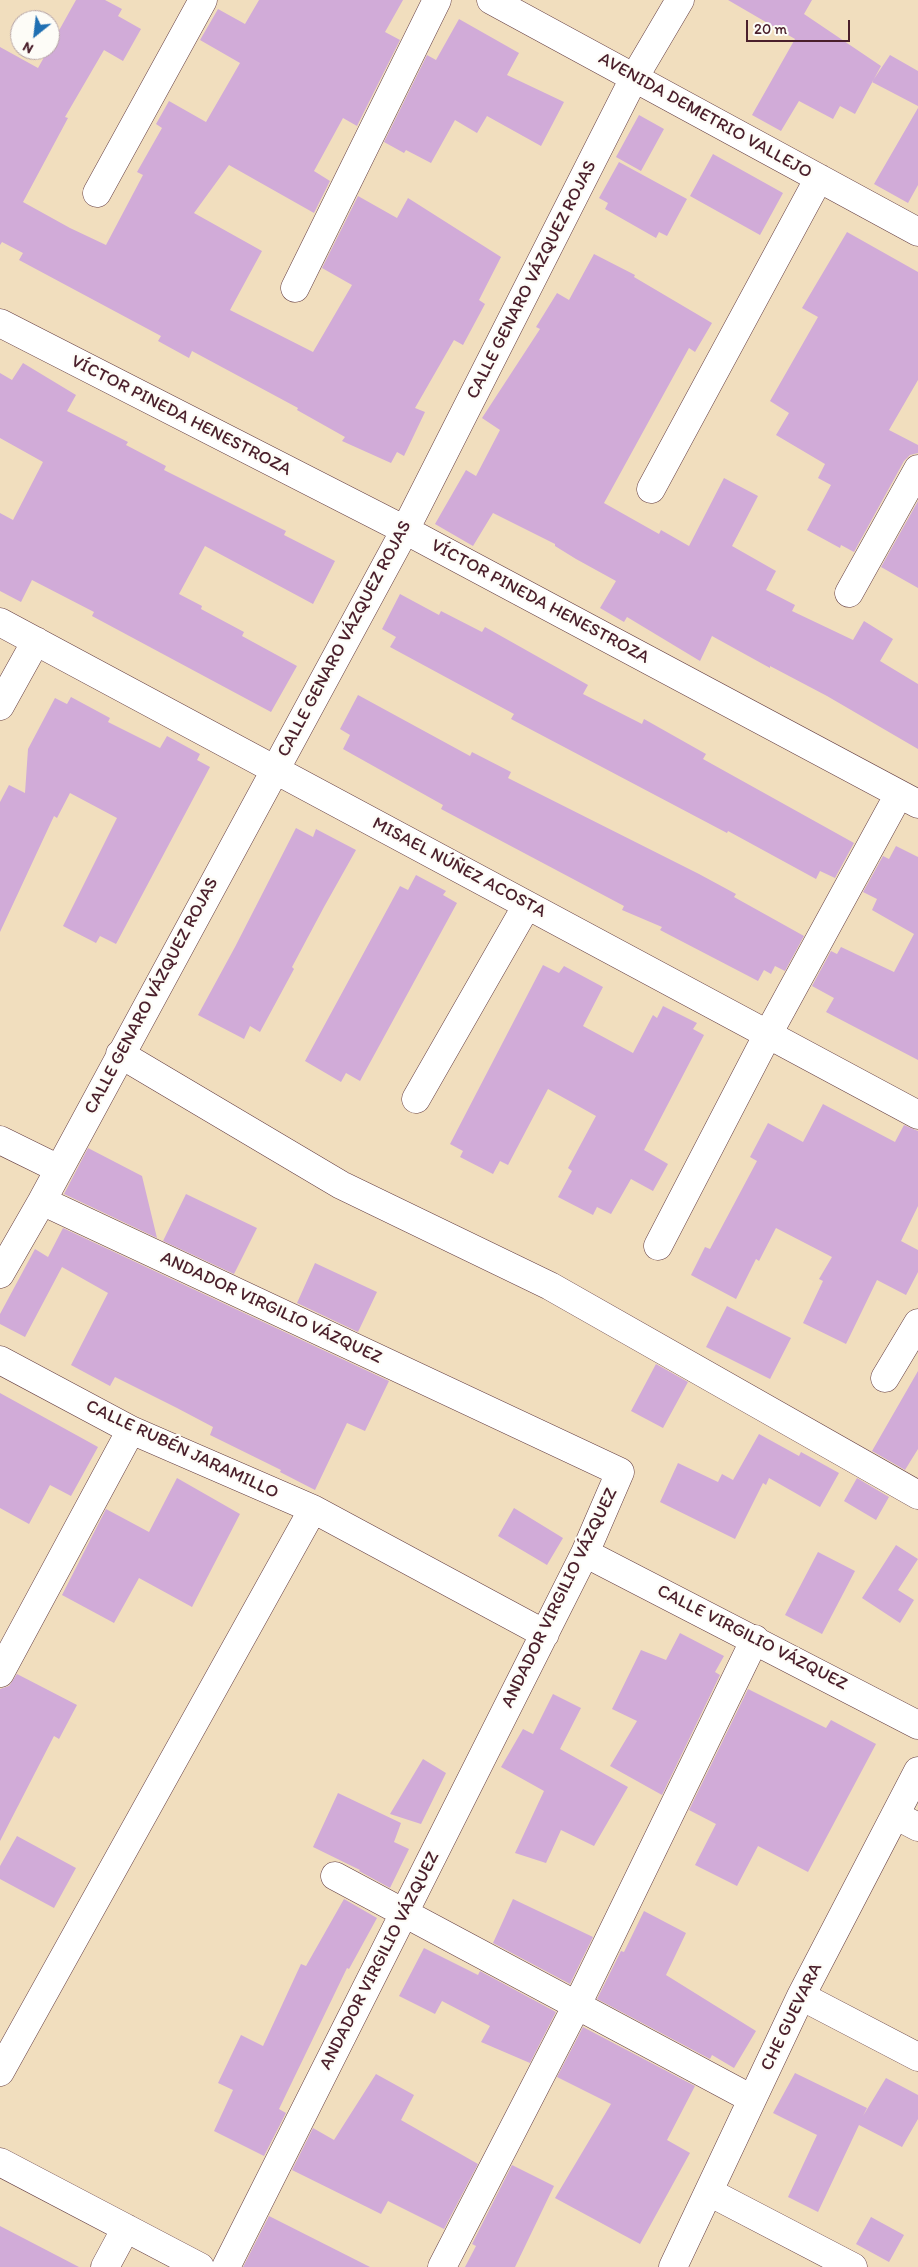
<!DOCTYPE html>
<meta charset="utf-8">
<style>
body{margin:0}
#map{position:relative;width:918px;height:2267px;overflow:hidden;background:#f1debe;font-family:Itim,sans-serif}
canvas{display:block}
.north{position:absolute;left:10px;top:10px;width:50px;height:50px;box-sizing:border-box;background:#fdfcf7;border:1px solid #b5a4a5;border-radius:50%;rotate:209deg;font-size:14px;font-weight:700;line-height:20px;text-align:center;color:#4a1f2b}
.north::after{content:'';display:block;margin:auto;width:18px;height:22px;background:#1f6fb2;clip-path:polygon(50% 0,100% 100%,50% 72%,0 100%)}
.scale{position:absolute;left:746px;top:20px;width:104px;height:22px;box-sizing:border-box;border:2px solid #4a1f2b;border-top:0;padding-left:6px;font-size:15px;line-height:18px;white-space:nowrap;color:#4a1f2b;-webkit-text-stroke:4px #fdfcf7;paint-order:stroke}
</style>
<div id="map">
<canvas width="918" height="2267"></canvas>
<div class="north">N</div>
<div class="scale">20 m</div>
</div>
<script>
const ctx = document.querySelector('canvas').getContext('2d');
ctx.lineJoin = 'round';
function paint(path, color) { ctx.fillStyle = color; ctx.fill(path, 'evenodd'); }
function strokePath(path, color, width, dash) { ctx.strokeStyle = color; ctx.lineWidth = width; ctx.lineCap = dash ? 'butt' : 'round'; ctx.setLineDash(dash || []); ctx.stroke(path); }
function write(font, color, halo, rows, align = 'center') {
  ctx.font = font + ' Itim,sans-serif'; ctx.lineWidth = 4.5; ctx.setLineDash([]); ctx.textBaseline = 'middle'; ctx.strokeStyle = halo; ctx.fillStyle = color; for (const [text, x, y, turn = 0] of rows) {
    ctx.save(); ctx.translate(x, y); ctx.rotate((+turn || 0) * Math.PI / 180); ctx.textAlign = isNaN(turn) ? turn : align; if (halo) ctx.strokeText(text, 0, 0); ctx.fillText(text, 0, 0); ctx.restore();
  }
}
paint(new Path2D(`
 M76 0H105L122 9 118 16 141 29 123 61 104 50 65 117 68 118 23 202 70 228 106 245 143 175 137 172 162 128 156 124 169 101 206 122 240 63 200 40 218 9 245 24 259 0H403L385 32 400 40 357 126 343 118 314 171 330 181 314 213 229 165 194 213 262 251 230 310 313 352 352 285 322 268 358 196 397 218 408 198 501 257 479 300 485 304 463 345 454 340 415 408 425 412 404 456 397 452 391 463 342 441 345 437 297 410 298 408 192 351 189 358 158 341 161 336 19 260 23 253 2 242 0 245V47L38 68Z
 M728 0H812L804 14 881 66 855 114 840 106 833 119 799 101 781 131 752 115 795 39Z
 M459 19 519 53 507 75 564 102 541 146 487 116 477 133 455 120 431 163 406 150 404 153 384 142 427 55 436 60Z
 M890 55 918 71V106L872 82Z
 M918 108V185L908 203 874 184Z
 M639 115 664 129 641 171 616 157Z
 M713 154 783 193 760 235 690 196Z
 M619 162 687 199 667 236 659 232 656 238 605 209 608 203 599 198Z
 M847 232 918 272V380L889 430 918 445V453L910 455 904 461 854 552 841 545 840 548 807 530 831 485 818 478 825 464 776 435 789 413 770 401 818 317 802 308Z
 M594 254 635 275 634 277 712 323 695 352 689 348 604 503 659 534 661 530 689 546 724 478 758 496 732 546 776 571 766 590 795 605 792 611 853 640 864 621 893 639 880 661 918 684V749L827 696 770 666V668L712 636 700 661 627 617 624 622 600 608 616 581 576 559 555 546V544L493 513 473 546 435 524 466 470 476 476 500 430 482 418 540 329 536 327 557 293 569 300Z
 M23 363 76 395 67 411 128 442 126 445 166 466 164 470 286 531 284 535 335 561 313 604 205 546 179 594 202 606 201 609 244 632 242 636 297 666 271 712 92 616 94 612 32 580 21 602 0 591V513L13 520 43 462 0 438V373L12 380Z
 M918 501V588L881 567Z
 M400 594 439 615 441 611 482 632 485 627 588 685 583 694 642 724 644 719 706 754 703 759 854 843 835 878 820 871 816 879 728 831 727 833 511 719 514 714 390 647 396 637 382 629Z
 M358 695 470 756 472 752 511 772 508 778 699 874 736 894 734 897 804 936 785 971 775 966 771 974 764 970 758 981 660 930 662 927 622 910 624 906 441 809 443 805 343 749 350 735 340 729Z
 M71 697 110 718 108 722 160 748 167 736 200 754 197 760 210 767 116 944 100 936 96 943 63 926 117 818 70 793 57 818 54 816 0 932V802L9 785 25 793 28 749 55 698 67 704Z
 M296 828 313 837 316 829 356 850 324 907 292 967 294 969 260 1032 250 1026 244 1039 198 1015 235 947Z
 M896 846 918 857V1060L826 1012 834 998 812 986 831 951 837 954 841 947 894 972 914 934 872 910 877 899 863 892 883 856 889 859Z
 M416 875 446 891 443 895 457 903 360 1081 346 1073 341 1082 305 1061 400 886 408 890Z
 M543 965 559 973 564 966 603 987 583 1026 633 1053 653 1015 657 1018 663 1006 697 1023 693 1029 704 1035 644 1150 668 1164 653 1191 631 1179 611 1214 597 1207 593 1215 558 1197 572 1171 568 1168 596 1116 548 1089 508 1165 500 1161 493 1174 460 1157 463 1151 450 1144Z
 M823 1104 895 1142 904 1125 918 1131V1206L901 1241 918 1250V1272L906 1295 877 1280 846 1344 803 1323 823 1281 819 1279 832 1257 776 1228 759 1261 756 1259 736 1299 691 1275 705 1247 710 1249 757 1161 750 1157 768 1123 803 1142Z
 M88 1148 142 1176 157 1238 64 1194Z
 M186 1194 257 1228 234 1274 163 1241Z
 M63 1228 389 1381 365 1431 347 1423 315 1490 280 1472 281 1470 210 1435 213 1427 177 1408 115 1377 110 1386 71 1365 108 1293 62 1267 25 1337 0 1324V1314L35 1249 48 1257Z
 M315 1263 377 1292 358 1332 297 1303Z
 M727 1306 791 1338 770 1379 706 1347Z
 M656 1364 688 1382 663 1428 631 1411Z
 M918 1371V1449L905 1470 872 1451Z
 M0 1393 98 1447 71 1496 50 1485 29 1524 0 1508Z
 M759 1434 799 1456 801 1452 839 1473 820 1507 769 1478 766 1485 763 1483 735 1539 660 1502 678 1463 718 1482 722 1474 733 1480Z
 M177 1478 240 1514 192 1607 139 1578 114 1623 62 1595 106 1509 149 1532Z
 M857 1478 889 1497 876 1520 844 1501Z
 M514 1508 563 1538 547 1565 498 1536Z
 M896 1545 918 1559 898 1590 914 1600 900 1623 862 1598Z
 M818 1552 855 1571 822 1634 785 1615Z
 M680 1633 724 1656 715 1672 720 1675 662 1795 610 1766 637 1721 612 1709 641 1650 666 1660Z
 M17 1674 77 1705 59 1739 54 1736 0 1841V1689L9 1686Z
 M748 1689 826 1728 831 1720 876 1744 808 1872 758 1846 737 1886 695 1865 716 1824 689 1810Z
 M553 1694 581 1708 560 1749 628 1787 594 1846 561 1830 546 1863 515 1853 544 1791 501 1767 523 1729 533 1734Z
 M423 1759 446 1773 421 1824 390 1814Z
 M338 1793 401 1823 394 1842 409 1849 390 1888 359 1871 360 1870 313 1847Z
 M17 1836 76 1868 54 1908 0 1879V1866Z
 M344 1899 377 1918 349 1969 347 1968 279 2109 286 2113 264 2156 214 2131 233 2090 218 2083 241 2035 263 2046 301 1964 306 1966Z
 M513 1899 593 1937 570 1984 493 1943Z
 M644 1911 686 1933 666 1975 756 2031 734 2068 712 2055 710 2059 597 1999 621 1951 624 1952Z
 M424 1948 478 1975 480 1971 556 2012 530 2063 481 2042 490 2026 442 2001 435 2014 399 1996Z
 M583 2027 695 2086 667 2140 690 2153 640 2244 555 2198 611 2104 557 2077Z
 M795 2073 867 2108 863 2116 886 2078 918 2095V2119L902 2147 859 2125 818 2212 788 2197 817 2135 773 2113Z
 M376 2074 414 2095 401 2120 478 2164 444 2229 388 2201 381 2214 292 2170 313 2128 334 2140Z
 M512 2165 554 2186 515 2267H465L476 2246 472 2244Z
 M269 2216 370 2267H243Z
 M871 2217 904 2235 889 2262 856 2244Z
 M0 2226 79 2267H0Z`), '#d1abd8');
const street = new Path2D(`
 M491 0 918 232
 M97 193 203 0
 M295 288 437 0
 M0 323 405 530 918 804
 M651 489 819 178
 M849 593 918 469
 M0 622 918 1115
 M0 706 36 641
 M120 1054 341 1185 550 1286 918 1495
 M416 1099 527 905
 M0 1140 59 1169
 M42 1201 620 1472 585 1553 226 2267
 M658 1246 768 1034 899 794
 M0 1274 42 1201 405 530 634 78 680 0
 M0 1360 131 1430 313 1509 545 1634
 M885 1378 918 1323
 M585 1553 918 1725
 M0 1673 131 1430
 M895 1815 918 1827
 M335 1876 752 2099
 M801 1996 918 2057
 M0 2072 313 1509
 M0 2162 200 2267
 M709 2192 853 2267
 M105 2267 126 2228
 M442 2267 577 2005 755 1639
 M673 2267 801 1996 918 1771`);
strokePath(street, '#633c41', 29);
strokePath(street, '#fff', 28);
write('18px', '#4a1f2b', '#fdfcf7', [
 ["AVENIDA DEMETRIO VALLEJO",705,116,29],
 ["CALLE GENARO VÁZQUEZ ROJAS",532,280,-63],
 ["VÍCTOR PINEDA HENESTROZA",181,416,27],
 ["VÍCTOR PINEDA HENESTROZA",540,602,28],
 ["CALLE GENARO VÁZQUEZ ROJAS",345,639,-62],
 ["MISAEL NÚÑEZ ACOSTA",459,868,28],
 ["CALLE GENARO VÁZQUEZ ROJAS",152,996,-62],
 ["ANDADOR VIRGILIO VÁZQUEZ",271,1308,25],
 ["CALLE RUBÉN JARAMILLO",182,1450,25],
 ["ANDADOR VIRGILIO VÁZQUEZ",560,1598,-64],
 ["CALLE VIRGILIO VÁZQUEZ",752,1638,27],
 ["ANDADOR VIRGILIO VÁZQUEZ",380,1961,-63],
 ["CHE GUEVARA",792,2017,-64]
]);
</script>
